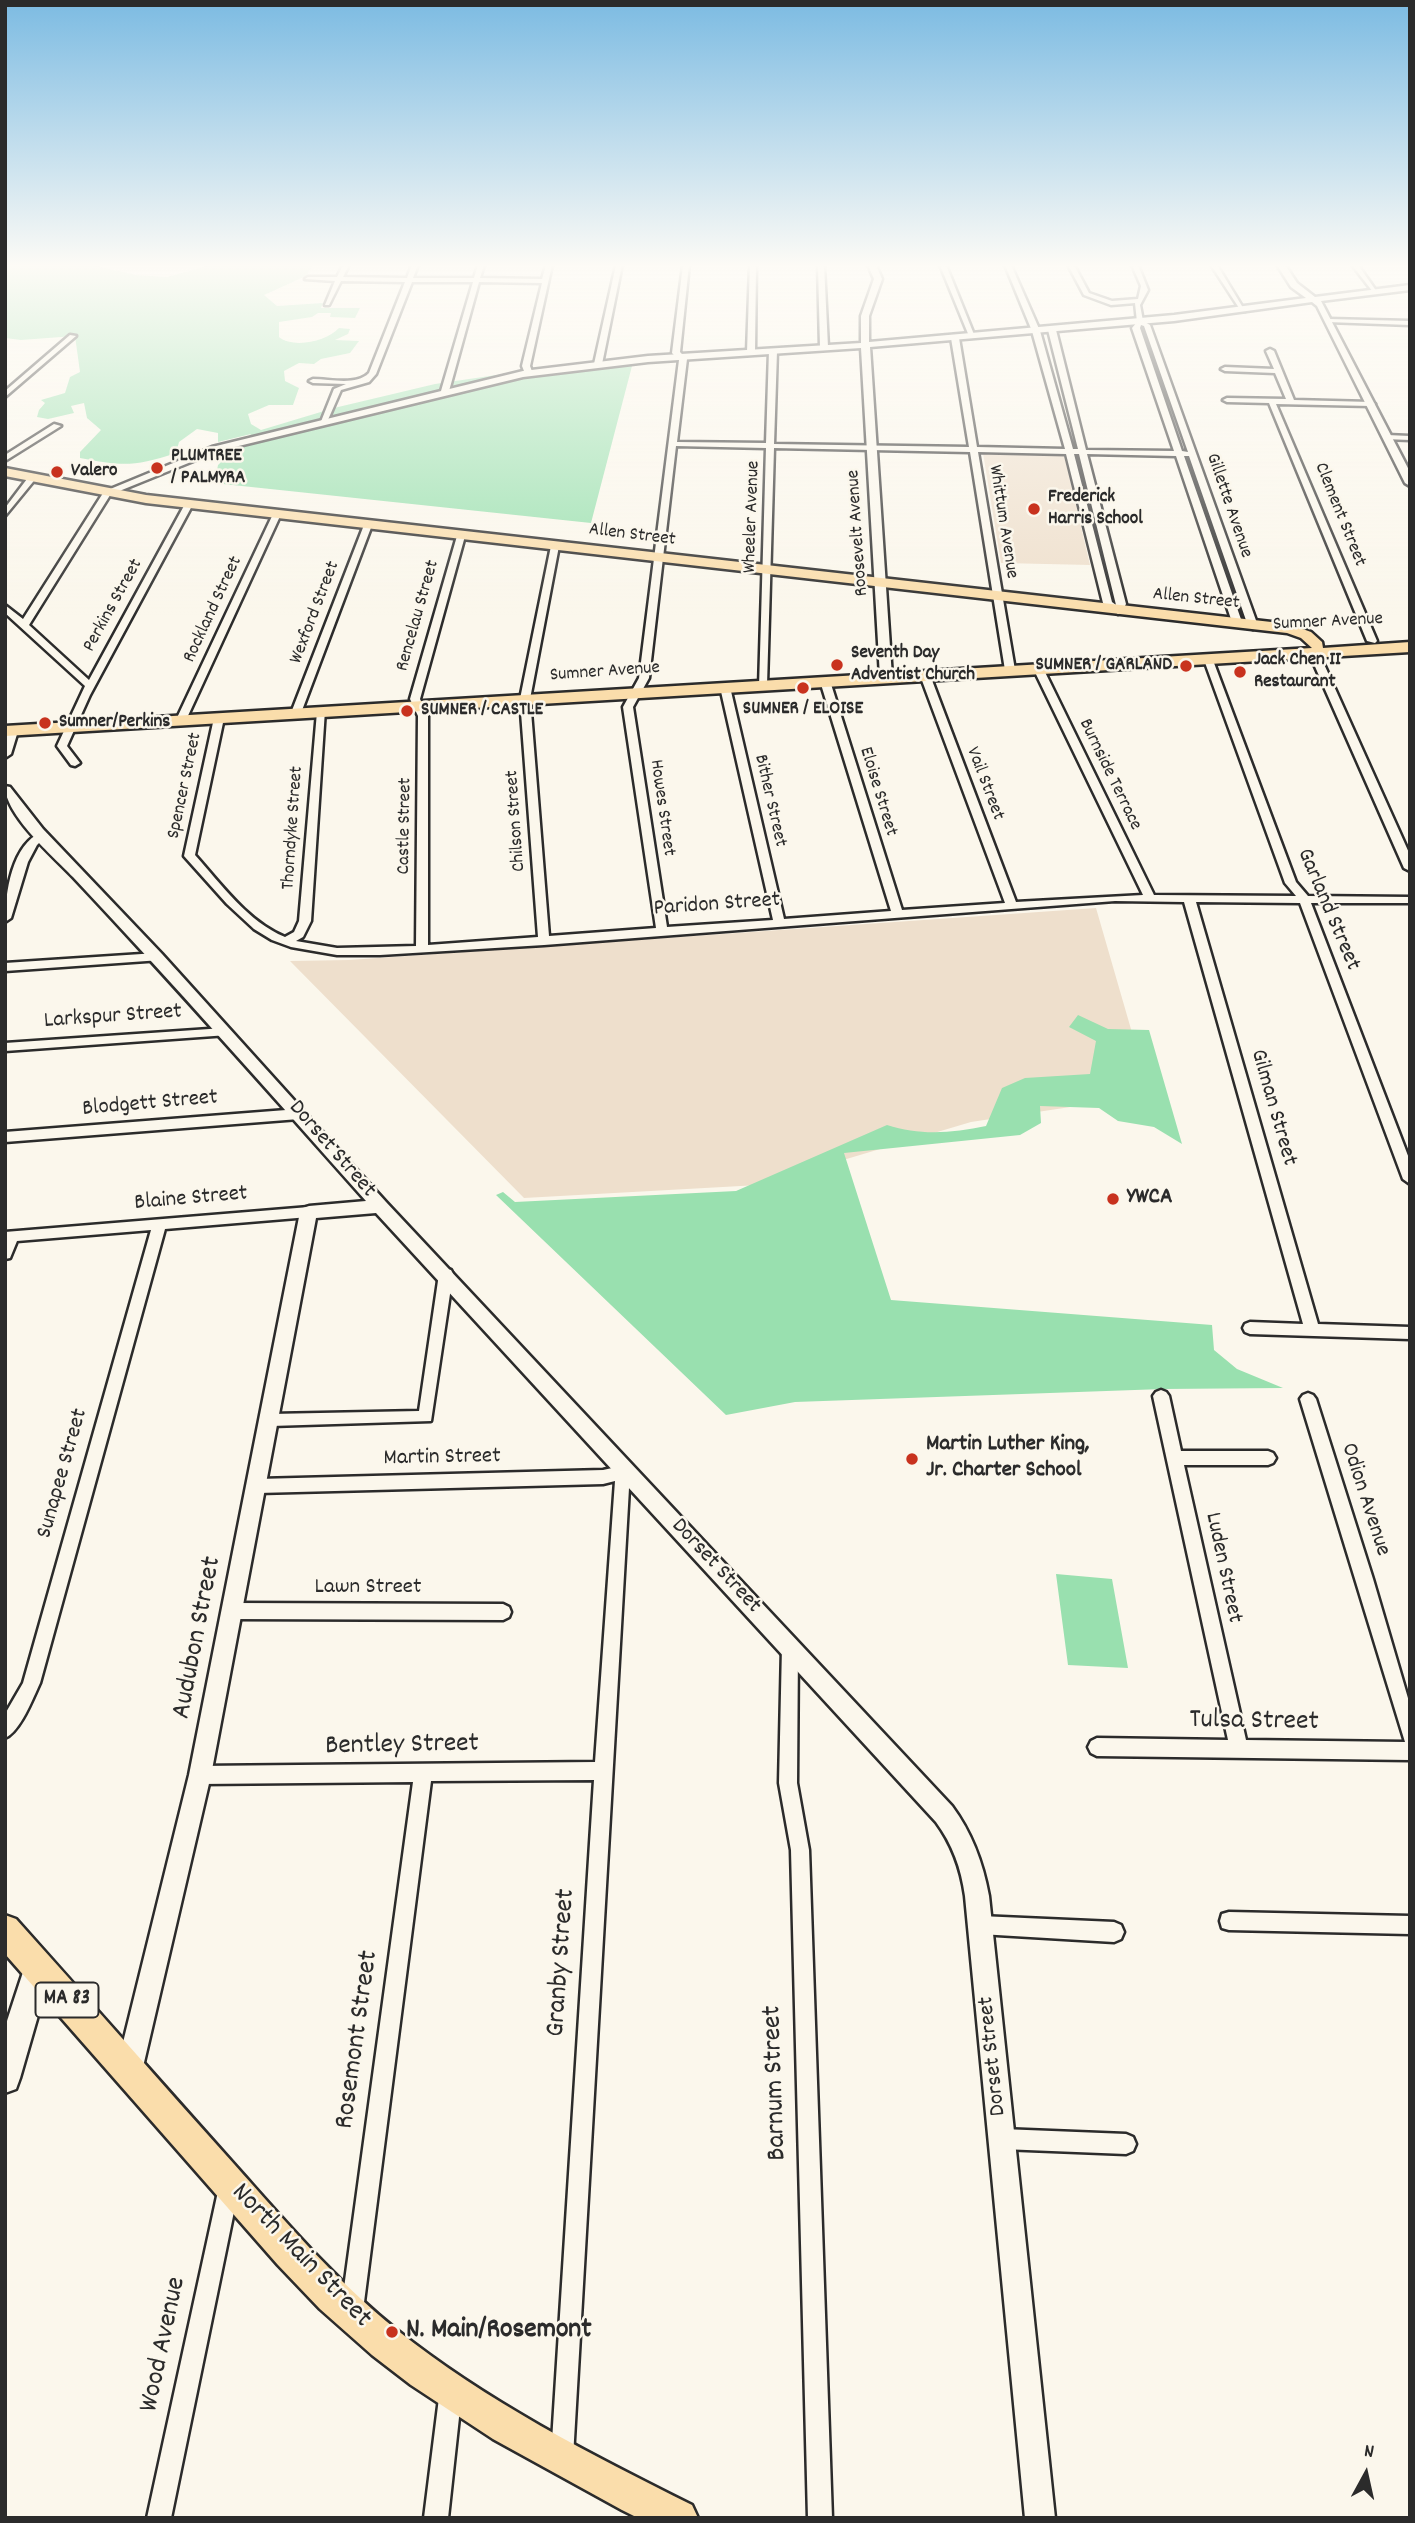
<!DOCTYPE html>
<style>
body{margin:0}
#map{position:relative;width:1415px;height:2523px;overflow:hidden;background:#fbf7ec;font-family:Dekko,sans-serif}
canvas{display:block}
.frame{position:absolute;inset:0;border:7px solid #2b2b2b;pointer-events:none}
.north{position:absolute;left:1331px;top:2439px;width:70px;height:70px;-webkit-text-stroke:5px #fbf7ec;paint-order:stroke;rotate:8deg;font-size:19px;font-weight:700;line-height:28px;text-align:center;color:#2b2b2b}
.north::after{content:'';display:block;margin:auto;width:24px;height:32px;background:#2b2b2b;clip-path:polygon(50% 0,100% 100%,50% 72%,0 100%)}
</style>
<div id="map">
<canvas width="1415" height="2523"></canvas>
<div class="frame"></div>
<div class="north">N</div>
</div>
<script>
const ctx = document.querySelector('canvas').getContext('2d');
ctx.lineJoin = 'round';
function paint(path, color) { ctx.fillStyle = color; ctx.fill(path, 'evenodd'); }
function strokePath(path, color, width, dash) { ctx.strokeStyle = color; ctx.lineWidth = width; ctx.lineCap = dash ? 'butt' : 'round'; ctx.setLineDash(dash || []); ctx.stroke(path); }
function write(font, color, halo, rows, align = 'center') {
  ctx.font = font + ' Dekko,sans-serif'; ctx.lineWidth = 5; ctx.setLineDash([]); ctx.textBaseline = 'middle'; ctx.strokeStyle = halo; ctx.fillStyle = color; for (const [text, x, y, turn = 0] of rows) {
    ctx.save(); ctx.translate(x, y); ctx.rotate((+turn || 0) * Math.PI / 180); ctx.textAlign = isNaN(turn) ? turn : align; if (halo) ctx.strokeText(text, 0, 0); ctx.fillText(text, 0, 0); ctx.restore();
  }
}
paint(new Path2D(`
 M983 453 1064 455 1090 565 1001 563Z
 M1096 908 1150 1095 971 1122 759 1185 524 1198 290 961 349 960Z`), '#eedfcc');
paint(new Path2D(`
 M5 265H91L136 275 167 277 211 265H313L306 276 264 295 277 306 323 303 321 308H360L355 318 330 317 331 313H318L312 317 279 322V337C294 349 327 341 339 328L350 329 348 334 335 340 359 341 350 353 321 359 314 364 299 363 284 371 285 381 299 388 293 405H269L248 414 251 424 261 430 334 408 435 384 510 373 632 366 591 523 223 484 215 481 218 465 251 434 218 442V433L197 429 179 442 176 453C134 467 122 466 80 458V452L101 430 87 418 84 403 71 406 74 413 48 419 37 417 39 410 45 403 41 400 65 393 70 377 80 372 75 336 21 340 5 338Z
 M1078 1015 1108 1029 1149 1030 1182 1144 1154 1127 1118 1121 1099 1108 1040 1106 1041 1123 1020 1135 844 1153 891 1300 1212 1325 1214 1350 1237 1369 1283 1388 1163 1389 795 1402 726 1415 496 1195 503 1192 515 1202 736 1191 887 1125C920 1136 953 1133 986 1126L1002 1088 1025 1078 1090 1074 1096 1041 1069 1027Z
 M1056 1574 1112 1579 1128 1668 1068 1665Z`), '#99e0af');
const minor = new Path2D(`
 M343 265H349L343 277 407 278 412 265H418L413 278H474L478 265H484L480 278 542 279 546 265H552L530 366 533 374 526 376 522 366 542 283 479 282 449 391 445 393 441 391 473 282H412L376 374 369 382 341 390 327 422 320 424 334 389 346 384 313 383 309 381 313 379C331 379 356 386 369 373L405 282 341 281 329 305H325L335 281 305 279 308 277H337Z
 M616 265H622L602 364 598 366 594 364Z
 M683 265H689L680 352 687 359 677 442 766 443 769 351 773 349 777 351 774 444 969 447 951 338 955 336 959 338 977 447 1065 449 1032 331 1005 265H1011L1040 331 1073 449H1078L1048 330 1052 328 1056 330 1086 450 1174 451 1132 328 1137 322 1135 303 1111 305 1084 295 1068 265H1074L1089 293 1112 301 1138 299 1141 286 1132 265H1138L1148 290 1140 305 1143 321 1150 325 1258 626 1253 629 1248 626 1189 456H1184L1243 625 1241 627 1233 625 1176 456 1087 454 1126 604 1121 613 1118 614 1103 603 1066 454 978 452 1015 670 1010 673 1005 670 970 452 774 448 767 685 759 687 766 448 676 446 649 678 633 707 667 927 773 920 720 687 725 684 730 687 784 919 891 911 820 681 825 678 830 681 902 910 1005 903 920 675 925 672 930 675 1016 902 1143 895 1033 668 1038 665 1043 668 1154 895 1296 896 1285 883 1203 657 1211 655 1296 882 1308 896 1410 897V903H1311L1410 1161V1184L1403 1179 1300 903 1196 902 1318 1324 1410 1327V1339L1250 1334 1245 1332 1243 1328 1245 1324 1250 1322 1303 1324 1184 902 1115 901 544 945 380 955H337L291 947 272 940 254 929 227 904 184 856 214 718 223 716 224 718 195 855C221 884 248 922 285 937L294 932 299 921 317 712 325 710 311 921 303 937 296 941 337 948 416 946 418 716 410 699 457 536 461 533 465 536 420 699 428 716V945L538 937 520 699 551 546 555 543 559 546 530 699 549 936 656 928 623 707 639 678 679 360 672 353ZM1141 325 1144 326 1188 452 1182 451 1140 328ZM1074 454H1079L1116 605 1112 602Z
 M750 265H756L755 352 751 354 747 352Z
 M818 265H824L828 347 824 349 820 347Z
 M940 265H946L975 337 969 336Z
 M1211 265H1217L1245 311H1241Z
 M1352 265H1358L1377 292H1373Z
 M1329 319 1410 321V325L1327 322Z
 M70 335 76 336 5 397V391Z
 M1270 349 1274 351 1294 400 1371 402 1375 404 1371 406 1276 404 1377 641 1375 643 1367 641 1269 403 1227 402 1223 400 1227 398 1286 399 1275 373 1225 371 1221 369 1225 367 1274 369 1266 351Z
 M54 424 61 426 5 461V455Z
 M1387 435 1410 436V440L1384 439 1383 437Z
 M30 475 37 477 5 516V508Z
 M105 490 112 492 29 625 89 680 185 504 189 502 193 504 90 695 67 746 80 763 75 766 71 765 57 746 85 686 5 613V605L23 619Z
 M274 512 281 514 186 720 177 722 176 720Z
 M368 522 372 525 301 713 293 715 291 713 364 525Z
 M1314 650 1319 653 1410 855V871L1404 868 1309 653Z
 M42 832 47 835 37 845 28 862 11 918 5 922C5 893 12 844 42 832Z
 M157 953 163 957 161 960 5 971V963Z
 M224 1028 230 1032 228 1035 5 1051V1043Z
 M299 1109 305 1114 299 1119 5 1142V1132Z
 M309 1207 316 1212 309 1217 165 1229 40 1683C33 1698 20 1732 5 1738V1714L23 1683 151 1230 17 1241 10 1258 5 1259V1232Z
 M446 1269 451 1270 453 1274 431 1421 271 1426 266 1424 263 1420 266 1416 271 1414 419 1411 439 1274 441 1270Z
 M1161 1390 1166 1392 1169 1396 1181 1451H1268L1273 1453 1276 1458 1273 1463 1268 1465H1184L1246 1740 1405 1742 1300 1399 1303 1395 1308 1393 1313 1395 1316 1399 1373 1579 1410 1705V1760L1097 1756 1091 1753 1088 1747 1091 1741 1097 1738 1228 1740 1153 1396 1156 1392Z
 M626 1465 632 1467 634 1472 629 1488 573 2457 570 2465 562 2468 554 2465 551 2457 594 1780 431 1781 363 2310 360 2318 352 2321 344 2318 341 2310 413 1782 200 1784 194 1781 191 1775 194 1769 200 1766 595 1762 615 1481 603 1484 258 1493 252 1491 250 1486 252 1481 258 1479 603 1470Z
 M233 1603 503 1604 509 1607 511 1612 509 1617 503 1620 233 1619 227 1616 225 1611 227 1606Z
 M790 1639 796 1641 798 1647 797 1783 809 1850 832 2518H808L791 1850 779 1783 782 1647 784 1641Z
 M1229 1912 1410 1916V1934L1229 1930 1222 1928 1220 1921 1222 1914Z
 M980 1916 1114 1922 1121 1925 1124 1932 1121 1939 1114 1942 980 1934 973 1932 971 1925 973 1918Z
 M1002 2129 1126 2134 1133 2137 1136 2144 1133 2151 1126 2154 1002 2149 995 2146 992 2139 995 2132Z
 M229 2177 236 2180 239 2187 171 2518H147L219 2187 222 2180Z
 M451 2379 459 2382 462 2390 448 2518H424L440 2390 443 2382Z`);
const tertiary = new Path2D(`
 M868 265H876L882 279 869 316V342L1174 315 1306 298 1291 287 1277 265H1285L1297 283 1315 297 1410 285V290L1321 301 1410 472V486L1405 483 1317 306 1312 302 1174 321 870 347 892 677 886 681 880 677 861 348 648 362 523 377 218 451 112 494 103 492 212 447 523 371 648 356 861 343V316L874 279Z
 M12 727 18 731 11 754 5 758V733Z
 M5 786 10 787 43 829 162 954 386 1202 952 1806C972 1833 983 1863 989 1896L1055 2518H1025L965 1896C961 1868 953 1845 936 1822L376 1213 316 1218 211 1775 142 2071 138 2080 129 2084 120 2080 116 2071 189 1775 300 1212 303 1208 309 1206 366 1201C269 1092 173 983 73 877 53 856 5 815 5 786Z`);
const secondary = new Path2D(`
 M38 1953 48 1957 52 1967 20 2078 16 2089 5 2093V2027L28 1957Z`);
const primary = new Path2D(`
 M5 468 146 495 1289 624 1311 632 1322 642 1323 648 1410 642V652L5 736V726L1312 648 1301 638 1287 633 146 503 5 476Z
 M5 1915 16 1919C89 2000 161 2083 234 2164 286 2222 336 2281 397 2330 487 2402 590 2454 692 2505L698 2518H638L622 2510 493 2439 411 2385 372 2355 320 2309 278 2265 5 1954Z`);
strokePath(minor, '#2b2b2b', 5);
strokePath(tertiary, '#2b2b2b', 5);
strokePath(secondary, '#2b2b2b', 5);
strokePath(primary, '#2b2b2b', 5);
paint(minor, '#fbf7ec');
paint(tertiary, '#fbf7ec');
paint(secondary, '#fbf7ec');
paint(primary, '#faddab');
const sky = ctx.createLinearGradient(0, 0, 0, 618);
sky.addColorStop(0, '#7cbbe2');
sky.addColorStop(0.43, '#fdfbf6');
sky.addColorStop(1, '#fdfbf600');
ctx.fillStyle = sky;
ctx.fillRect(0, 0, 1415, 618);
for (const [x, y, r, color] of [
 [157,468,7,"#c8321e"],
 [57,472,7,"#c8321e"],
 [1034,509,7,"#c8321e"],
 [837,665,7,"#c8321e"],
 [1186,666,7,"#c8321e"],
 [1240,672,7,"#c8321e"],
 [803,688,7,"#c8321e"],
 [407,711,7,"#c8321e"],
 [45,723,7,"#c8321e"],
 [1113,1199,7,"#c8321e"],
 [912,1459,7,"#c8321e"],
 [392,2332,7,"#c8321e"]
]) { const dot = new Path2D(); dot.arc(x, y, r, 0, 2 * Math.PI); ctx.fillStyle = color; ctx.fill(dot); strokePath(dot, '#fbf7ec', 2.5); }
write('bold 19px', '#2b2b2b', '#fbf7ec', [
 ["PLUMTREE",171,457],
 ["/ PALMYRA",171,479],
 ["Valero",71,472],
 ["Frederick",1048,498],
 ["Harris School",1048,520],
 ["Seventh Day",851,654],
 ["Adventist Church",851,676],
 ["Jack Chen II",1254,661],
 ["Restaurant",1254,683],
 ["SUMNER / GARLAND",1172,666,"right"],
 ["SUMNER / ELOISE",803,710,"center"],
 ["SUMNER / CASTLE",421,711],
 ["Sumner/Perkins",59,723]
], 'left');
write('19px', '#2b2b2b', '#fbf7ec', [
 ["Gillette Avenue",1228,506,71],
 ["Clement Street",1339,515,68],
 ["Wheeler Avenue",753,517,-88],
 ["Whittum Avenue",1002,522,81],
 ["Roosevelt Avenue",859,533,-94],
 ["Allen Street",632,536,7],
 ["Allen Street",1196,600,6],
 ["Perkins Street",114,606,-61],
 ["Rockland Street",214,610,-65],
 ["Wexford Street",316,613,-69],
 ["Rencelau Street",419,616,-74],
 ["Sumner Avenue",1328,623,-3],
 ["Sumner Avenue",605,673,-4],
 ["Burnside Terrace",1109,775,64],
 ["Vail Street",984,784,69],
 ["Spencer Street",186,786,-78],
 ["Eloise Street",877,792,73],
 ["Bither Street",769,801,77],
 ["Howes Street",661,808,82],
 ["Chilson Street",517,821,-94],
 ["Castle Street",406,826,-89],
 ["Thorndyke Street",294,828,-86]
]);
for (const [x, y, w] of [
 [67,2000,63]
]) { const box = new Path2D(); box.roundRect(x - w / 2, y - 17.5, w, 35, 5); ctx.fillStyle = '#fbf7ec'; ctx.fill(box); strokePath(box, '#2b2b2b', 2); }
write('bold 21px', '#2b2b2b', null, [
 ["MA 83",67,2000]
]);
write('23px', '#2b2b2b', '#fbf7ec', [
 ["Paridon Street",717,906,-4],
 ["Garland Street",1327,910,67],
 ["Larkspur Street",113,1018,-4],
 ["Blodgett Street",150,1105,-5],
 ["Gilman Street",1272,1108,74],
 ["Dorset Street",331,1150,49],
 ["Blaine Street",191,1200,-5],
 ["Martin Street",442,1459,-1],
 ["Sunapee Street",64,1474,-74],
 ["Odion Avenue",1364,1500,72],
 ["Dorset Street",715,1567,47],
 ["Luden Street",1222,1568,78],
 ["Lawn Street",368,1589],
 ["Dorset Street",994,2056,-96]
]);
write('bold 23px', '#2b2b2b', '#fbf7ec', [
 ["YWCA",1127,1199],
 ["Martin Luther King,",926,1446],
 ["Jr. Charter School",926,1472]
], 'left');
write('28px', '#2b2b2b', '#fbf7ec', [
 ["Audubon Street",199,1638,-79],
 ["Tulsa Street",1254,1723,1],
 ["Bentley Street",402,1747,-1],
 ["Granby Street",563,1963,-86],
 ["Rosemont Street",359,2040,-82],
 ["Barnum Street",777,2083,-92],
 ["North Main Street",300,2257,46],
 ["Wood Avenue",165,2345,-78]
]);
write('bold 28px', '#2b2b2b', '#fbf7ec', [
 ["N. Main/Rosemont",406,2332]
], 'left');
</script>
